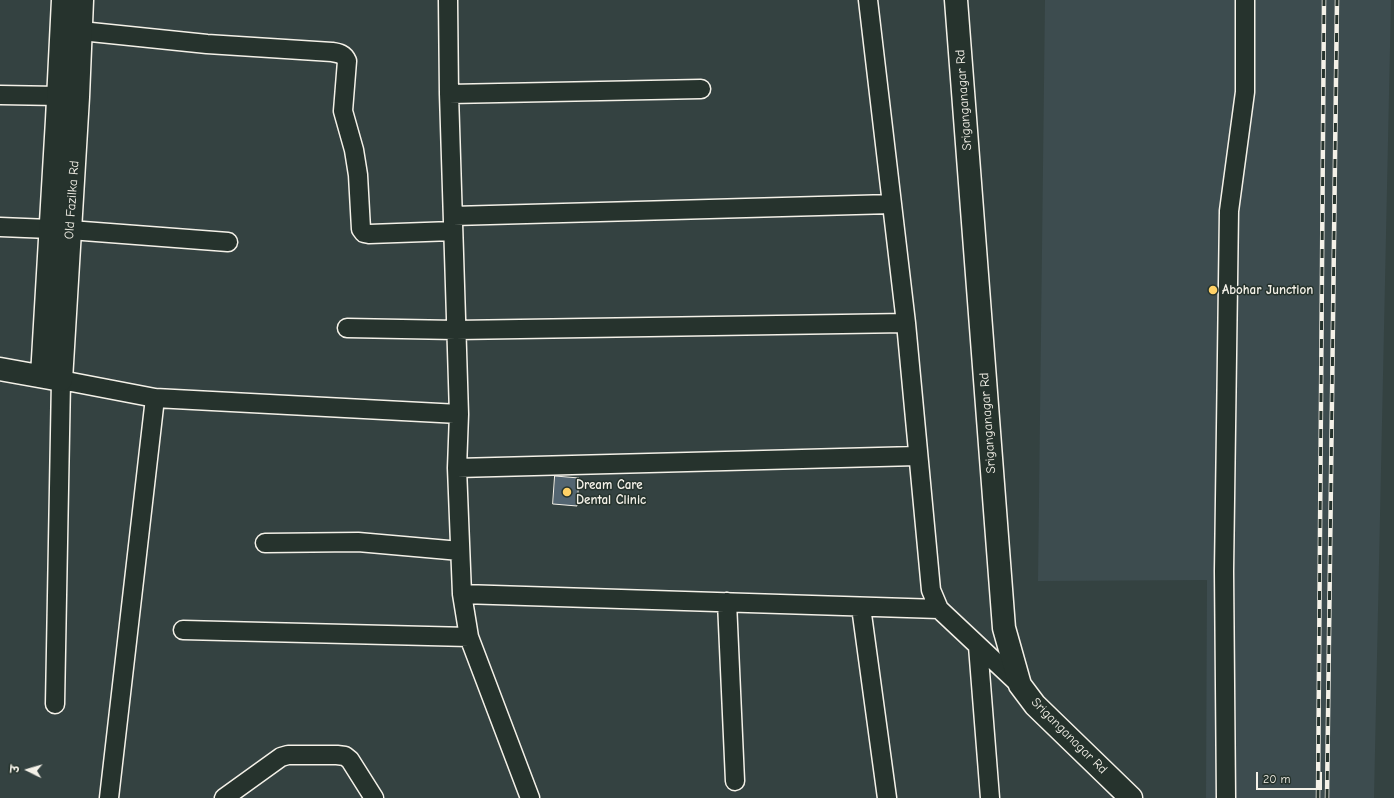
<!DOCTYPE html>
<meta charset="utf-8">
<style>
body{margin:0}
#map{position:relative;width:1394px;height:798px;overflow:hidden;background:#344241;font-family:"Comic Neue","Playpen Sans Deva",sans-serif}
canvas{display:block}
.north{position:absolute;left:8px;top:750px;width:40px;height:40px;-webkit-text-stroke:3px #26332d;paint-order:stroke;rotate:275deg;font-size:11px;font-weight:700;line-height:16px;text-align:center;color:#f4f1e8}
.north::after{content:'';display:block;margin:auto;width:14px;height:18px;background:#f4f1e8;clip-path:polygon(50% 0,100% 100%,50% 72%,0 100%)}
.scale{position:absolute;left:1256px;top:772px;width:66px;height:18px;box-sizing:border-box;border:2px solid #f4f1e8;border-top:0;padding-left:5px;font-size:12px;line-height:14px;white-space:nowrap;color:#f4f1e8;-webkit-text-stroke:3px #26332d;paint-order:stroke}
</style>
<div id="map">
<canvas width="1394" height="798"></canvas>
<div class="north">उ</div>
<div class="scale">20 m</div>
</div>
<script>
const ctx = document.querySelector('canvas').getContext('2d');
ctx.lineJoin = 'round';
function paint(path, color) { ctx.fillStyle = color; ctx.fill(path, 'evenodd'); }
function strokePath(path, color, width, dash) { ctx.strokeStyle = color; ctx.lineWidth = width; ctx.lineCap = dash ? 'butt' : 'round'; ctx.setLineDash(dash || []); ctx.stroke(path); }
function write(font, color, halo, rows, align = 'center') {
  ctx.font = font + ' "Comic Neue",sans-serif'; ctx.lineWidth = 3; ctx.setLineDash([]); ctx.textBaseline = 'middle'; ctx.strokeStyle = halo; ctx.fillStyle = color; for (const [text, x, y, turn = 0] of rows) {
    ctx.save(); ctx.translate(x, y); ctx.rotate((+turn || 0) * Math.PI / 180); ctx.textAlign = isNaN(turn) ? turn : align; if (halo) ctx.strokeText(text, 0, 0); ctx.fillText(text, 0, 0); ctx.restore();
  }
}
paint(new Path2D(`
 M1045 0H1391L1374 798H1206L1207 580 1038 581Z`), '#3d4c4f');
const building = new Path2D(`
 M555 476 579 478 577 506 553 504Z`);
paint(building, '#536571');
strokePath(building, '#f4f1e8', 1);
const street = new Path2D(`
 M448 0 449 94 459 414 457 468 462 594 469 637 530 798
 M868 0 906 323 931 590 939 609 1020 685
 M81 31 207 44 332 52C339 53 344 54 347 61L343 111 354 150 358 175 361 229 364 233 369 234 453 231
 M449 94 701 89
 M0 95 59 96
 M453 216 892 204
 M0 227 50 229
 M70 230 228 242
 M347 328 456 330 906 323
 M457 468 917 456
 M265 543 358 542 460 551
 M462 594 939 609
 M727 602 735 781
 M861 607 887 798
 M183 630 469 637
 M978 646 990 798
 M55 704 61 380 155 398 459 414
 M109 798 155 398
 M224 798 281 757 288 755H337L345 756 350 760 374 798
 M1226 798 1224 571 1229 211 1245 92V0`);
const secondary = new Path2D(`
 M956 0 1004 628 1020 685 1035 705 1131 798
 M0 369 61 380 78 97 82 0
 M42 376 57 120 63 0`);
strokePath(street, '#f4f1e8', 21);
strokePath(secondary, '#f4f1e8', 25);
strokePath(street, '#26332d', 18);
strokePath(secondary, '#26332d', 22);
const rail = new Path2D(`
 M1318 798 1324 0
 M1327 798 1337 0`);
strokePath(rail, '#f4f1e8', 4.5);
strokePath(rail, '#26332d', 3, [9]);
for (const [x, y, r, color] of [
 [1213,290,5,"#ffd166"],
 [567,492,5,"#ffd166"]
]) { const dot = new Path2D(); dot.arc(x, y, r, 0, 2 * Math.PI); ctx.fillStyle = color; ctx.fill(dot); strokePath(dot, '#26332d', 1.5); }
write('13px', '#f4f1e8', '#26332d', [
 ["Sriganganagar Rd",964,100,-94],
 ["Old Fazilka Rd",72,200,-86],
 ["Sriganganagar Rd",988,423,-94],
 ["Sriganganagar Rd",1069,736,45]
]);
write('bold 13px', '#f4f1e8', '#26332d', [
 ["Abohar Junction",1222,290],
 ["Dream Care",576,485],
 ["Dental Clinic",576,500]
], 'left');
</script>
